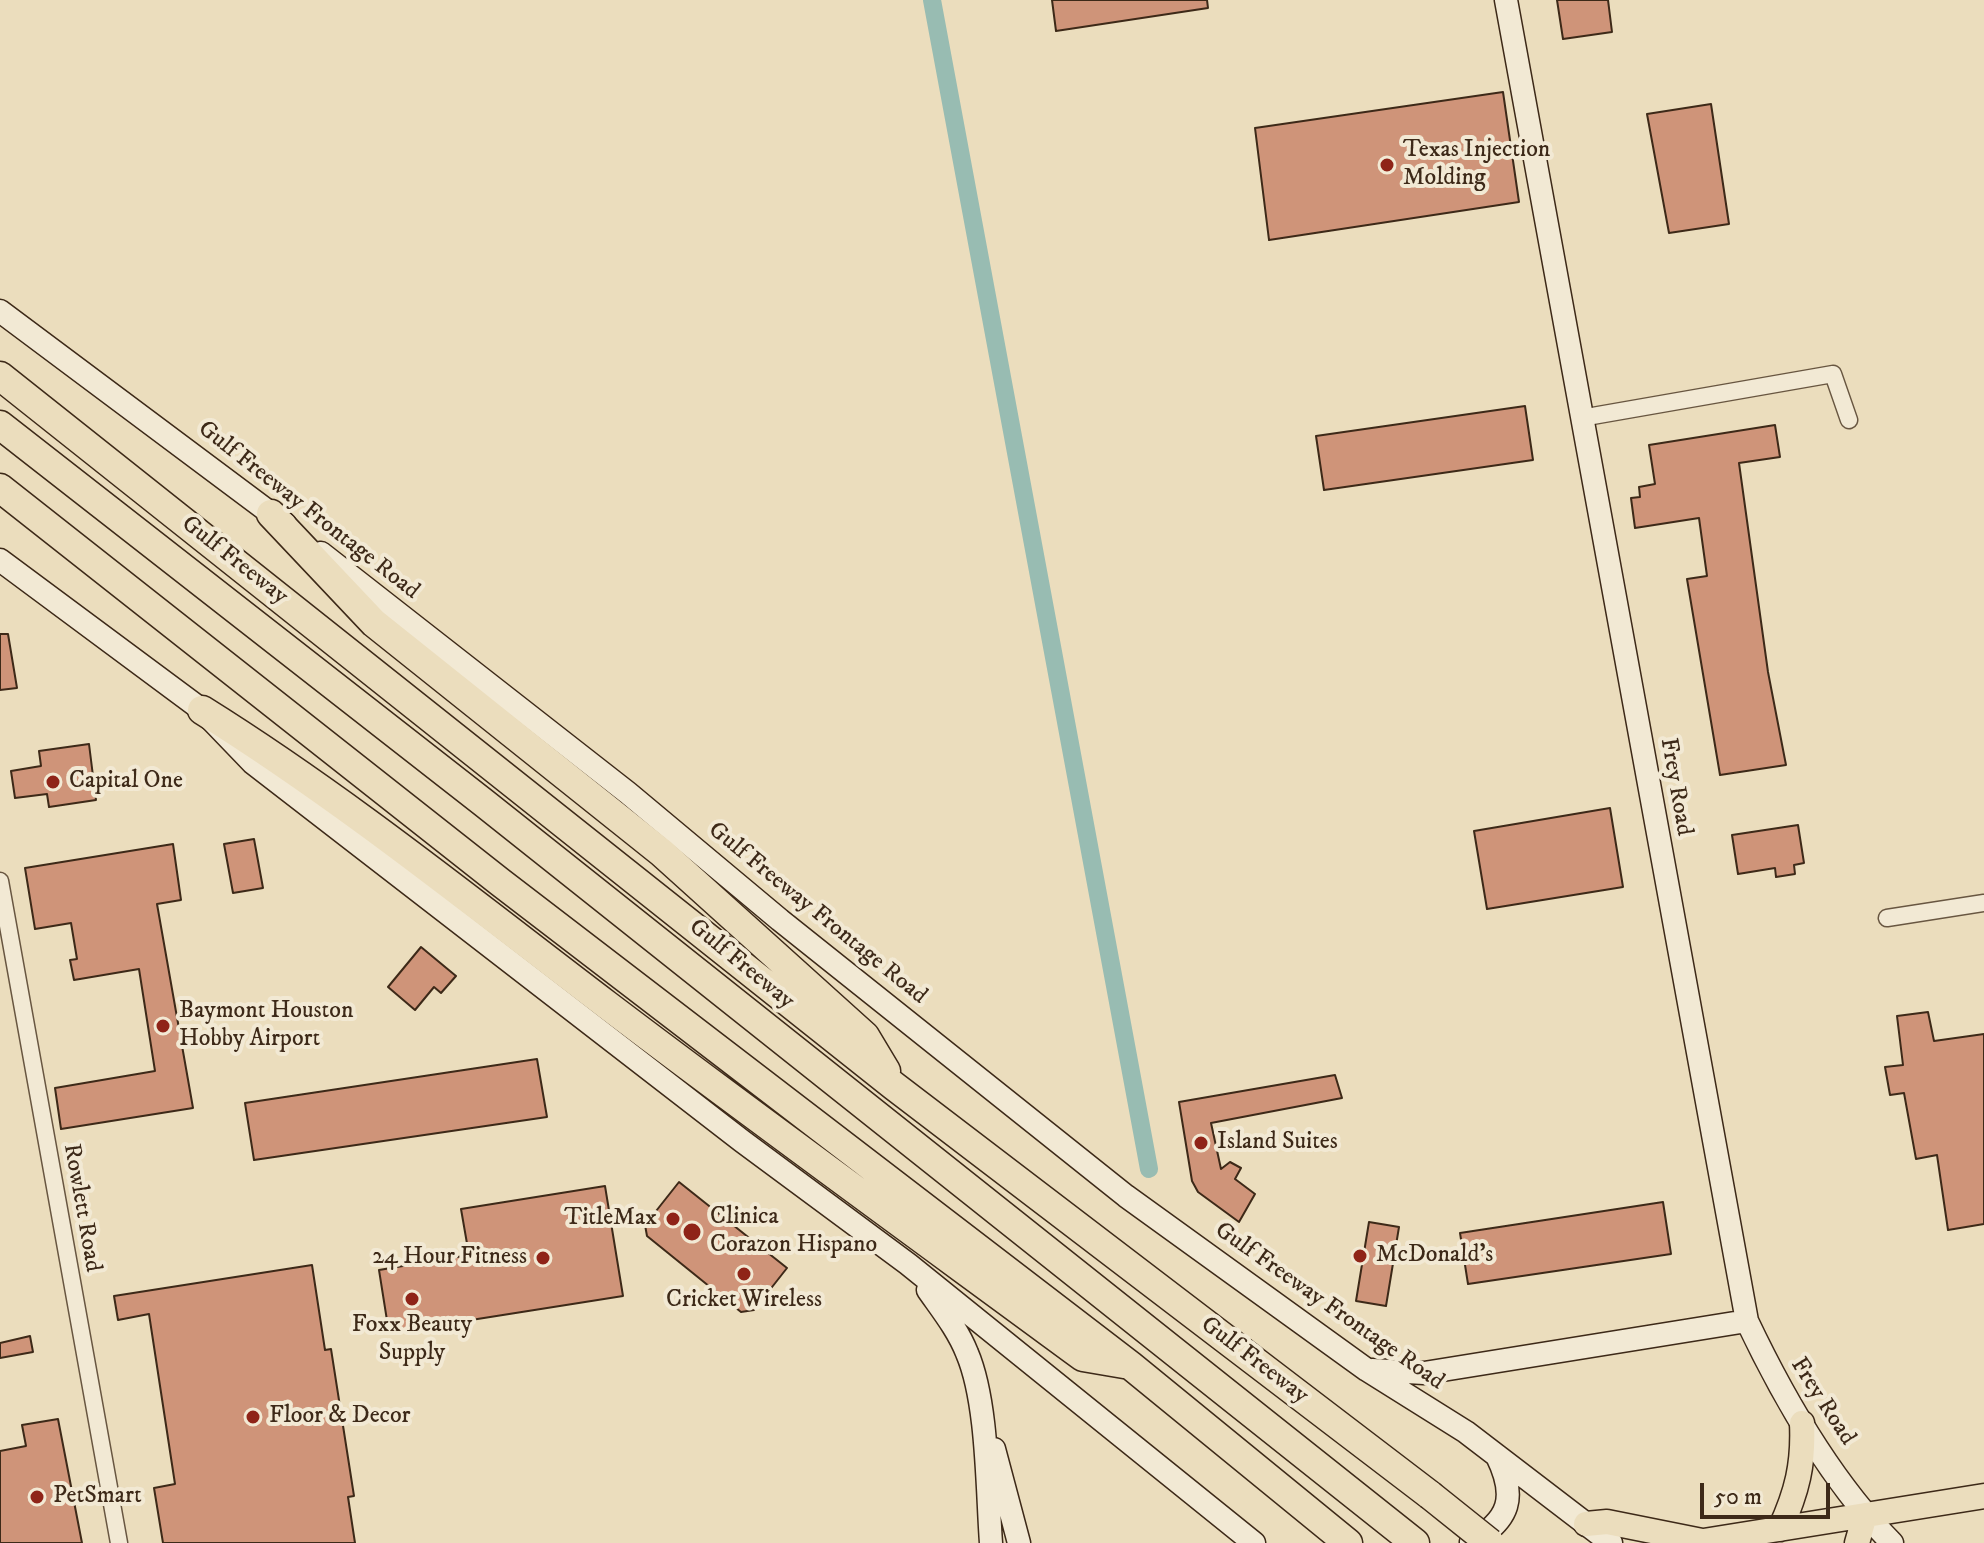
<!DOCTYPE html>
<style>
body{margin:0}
#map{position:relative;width:1984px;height:1543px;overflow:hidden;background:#ebddbd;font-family:"IM FELL DW Pica",serif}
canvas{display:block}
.scale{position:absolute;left:1700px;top:1483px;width:130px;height:36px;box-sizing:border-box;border:4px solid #3d2918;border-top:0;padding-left:10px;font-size:24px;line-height:28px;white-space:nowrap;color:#3d2918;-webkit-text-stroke:6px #f2e9d4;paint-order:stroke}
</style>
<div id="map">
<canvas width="1984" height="1543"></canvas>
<div class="scale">50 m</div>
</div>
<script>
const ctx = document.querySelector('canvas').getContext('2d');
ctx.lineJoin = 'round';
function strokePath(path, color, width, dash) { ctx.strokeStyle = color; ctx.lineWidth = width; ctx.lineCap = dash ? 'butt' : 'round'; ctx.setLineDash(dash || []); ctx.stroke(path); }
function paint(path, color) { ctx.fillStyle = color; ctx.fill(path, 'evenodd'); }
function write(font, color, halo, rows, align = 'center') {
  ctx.font = font + ' "IM FELL DW Pica",serif'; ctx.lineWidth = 8; ctx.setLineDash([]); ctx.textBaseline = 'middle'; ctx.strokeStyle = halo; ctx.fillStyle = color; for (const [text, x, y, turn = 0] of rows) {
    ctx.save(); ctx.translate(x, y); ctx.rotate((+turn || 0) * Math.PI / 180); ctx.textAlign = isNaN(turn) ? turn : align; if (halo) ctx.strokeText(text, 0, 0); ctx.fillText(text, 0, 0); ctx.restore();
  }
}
strokePath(new Path2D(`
 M932 0 1149 1169`), '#98bcb2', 18);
const building = new Path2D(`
 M1052 0H1207L1208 8 1056 31Z
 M1557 0H1608L1612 32 1563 39Z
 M1503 92 1519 202 1269 240 1255 128Z
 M1711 104 1729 224 1669 233 1647 114Z
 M1525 406 1533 460 1324 490 1316 436Z
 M1775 425 1780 457 1739 463 1768 672 1786 765 1720 775 1687 579 1707 576 1699 518 1635 528 1631 498 1640 497 1639 487 1655 484 1649 445Z
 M0 634H8L17 688 0 690Z
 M89 744 96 800 49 807 47 794 15 798 11 771 41 766 39 751Z
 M1610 808 1623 887 1487 909 1474 831Z
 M1798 825 1804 863 1794 865 1795 874 1776 877 1775 868 1738 874 1732 835Z
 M254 839 263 888 233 893 224 844Z
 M173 844 181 900 157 904 193 1108 61 1129 55 1088 155 1071 139 969 74 980 70 960 77 959 71 923 35 929 25 868Z
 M421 947 456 976 441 993 434 987 415 1010 388 987Z
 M1928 1012 1934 1041 1984 1034V1224L1948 1230 1937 1155 1916 1159 1904 1093 1890 1095 1885 1067 1903 1065 1897 1016Z
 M537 1059 547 1117 254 1160 245 1103Z
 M1335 1075 1342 1098 1211 1123 1221 1169 1230 1162 1241 1168 1235 1179 1255 1194 1239 1222 1198 1192 1192 1181 1179 1102Z
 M679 1182 787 1268 754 1310 741 1312 647 1236 645 1225Z
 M605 1186 623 1296 389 1333 379 1270 469 1255 461 1209Z
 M1663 1202 1671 1254 1468 1284 1460 1233Z
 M1369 1222 1399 1227 1386 1306 1356 1301Z
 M312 1265 325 1350 331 1349 354 1496 348 1497 355 1543H163L154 1488 175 1484 149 1314 118 1320 114 1296Z
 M30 1336 33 1352 0 1358V1343Z
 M58 1419 82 1543H0V1451L26 1446 22 1425Z`);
paint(building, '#cf9479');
strokePath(building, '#3d2918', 2);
const street = new Path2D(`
 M1581 418 1833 374 1849 420
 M0 881 119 1543
 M1887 918 1984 903`);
const secondary = new Path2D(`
 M1506 0 1747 1321C1784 1399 1831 1481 1892 1543
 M0 311 285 524
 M321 553 628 793 780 920 1126 1196 1367 1370 1466 1432 1611 1543
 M0 560 202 710 253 763 742 1141 908 1264 1254 1543
 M928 1290C942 1310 958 1330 967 1353 988 1402 987 1489 991 1543
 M1372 1370 1424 1373 1747 1321
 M994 1449 1019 1543
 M1471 1542C1510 1520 1517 1497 1497 1456`);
const primary = new Path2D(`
 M1586 1524 1607 1522 1702 1541
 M1780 1529C1797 1492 1804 1464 1802 1423
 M1691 1543 1984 1496
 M1857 1543 1865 1515`);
const highway = new Path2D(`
 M0 376 894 1086 1430 1495
 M0 425 484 803 1415 1543
 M0 488 500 882 1130 1365 1348 1543
 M271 514 374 623 662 853 865 1036 886 1071
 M202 710C343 798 474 904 607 1005 764 1124 924 1240 1083 1357L1124 1364`);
strokePath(street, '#685641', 19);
strokePath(secondary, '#3d2918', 25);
strokePath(primary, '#3d2918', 27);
strokePath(highway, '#3d2918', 31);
strokePath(street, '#f2e9d4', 16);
strokePath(secondary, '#f2e9d4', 22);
strokePath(primary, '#ebddbd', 24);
strokePath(highway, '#ebddbd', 28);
const highwayBridge = new Path2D(`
 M1430 1495 1490 1543`);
strokePath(highwayBridge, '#3d2918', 31, []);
strokePath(highwayBridge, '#ebddbd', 28);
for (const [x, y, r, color] of [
 [1387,165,8,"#8f2418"],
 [53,782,8,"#8f2418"],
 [163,1026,8,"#8f2418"],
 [1201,1143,8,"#8f2418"],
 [673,1219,8,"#8f2418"],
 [692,1232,10,"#8f2418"],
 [1360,1256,8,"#8f2418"],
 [543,1258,8,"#8f2418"],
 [744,1274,8,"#8f2418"],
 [412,1299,8,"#8f2418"],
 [253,1417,8,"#8f2418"],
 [37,1497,8,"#8f2418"]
]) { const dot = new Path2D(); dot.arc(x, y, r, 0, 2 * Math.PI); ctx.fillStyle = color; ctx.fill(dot); strokePath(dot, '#f2e9d4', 3); }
write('24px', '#3d2918', '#f2e9d4', [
 ["Texas Injection",1403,151],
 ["Molding",1403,179],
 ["Capital One",69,782],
 ["Baymont Houston",179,1012],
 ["Hobby Airport",179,1040],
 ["Island Suites",1217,1143],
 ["Clinica",710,1218],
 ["Corazon Hispano",710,1246],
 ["TitleMax",657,1219,"right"],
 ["McDonald's",1376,1256],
 ["24 Hour Fitness",527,1258,"right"],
 ["Cricket Wireless",744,1301,"center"],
 ["Foxx Beauty",412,1326,"center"],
 ["Supply",412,1354,"center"],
 ["Floor & Decor",269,1417],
 ["PetSmart",53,1497]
], 'left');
write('24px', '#3d2918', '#f2e9d4', [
 ["Gulf Freeway Frontage Road",308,511,38],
 ["Gulf Freeway",234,561,38],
 ["Frey Road",1675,787,80],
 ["Gulf Freeway Frontage Road",817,914,39],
 ["Gulf Freeway",741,965,39],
 ["Rowlett Road",81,1208,80],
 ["Gulf Freeway Frontage Road",1329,1307,35],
 ["Gulf Freeway",1254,1361,37],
 ["Frey Road",1822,1402,57]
]);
</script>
